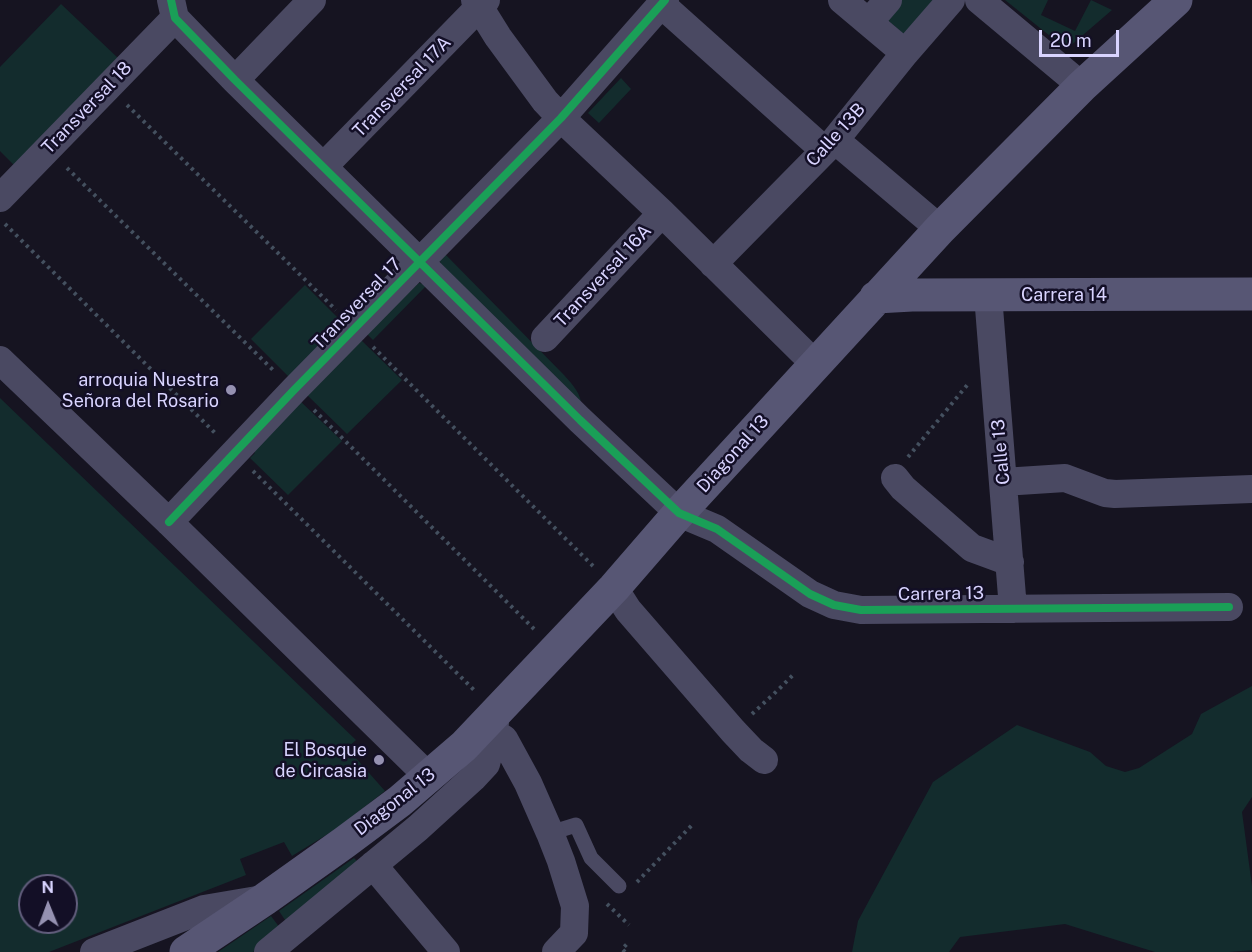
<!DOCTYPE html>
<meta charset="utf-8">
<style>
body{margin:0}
#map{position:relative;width:1252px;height:952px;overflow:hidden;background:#161421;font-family:"Public Sans",sans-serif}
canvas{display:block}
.north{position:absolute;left:18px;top:874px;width:60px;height:60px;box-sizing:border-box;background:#130f26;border:2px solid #625e7d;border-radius:50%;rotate:359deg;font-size:16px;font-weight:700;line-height:24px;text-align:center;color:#d9d4ff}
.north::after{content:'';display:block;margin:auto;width:21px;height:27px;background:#9591b1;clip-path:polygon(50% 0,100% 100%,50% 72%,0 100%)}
.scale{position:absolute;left:1039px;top:30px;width:80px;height:27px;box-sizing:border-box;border:3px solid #d9d4ff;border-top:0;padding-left:8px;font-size:18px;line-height:21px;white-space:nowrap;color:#d9d4ff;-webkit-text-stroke:4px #130f26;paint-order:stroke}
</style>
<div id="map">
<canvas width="1252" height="952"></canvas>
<div class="north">N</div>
<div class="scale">20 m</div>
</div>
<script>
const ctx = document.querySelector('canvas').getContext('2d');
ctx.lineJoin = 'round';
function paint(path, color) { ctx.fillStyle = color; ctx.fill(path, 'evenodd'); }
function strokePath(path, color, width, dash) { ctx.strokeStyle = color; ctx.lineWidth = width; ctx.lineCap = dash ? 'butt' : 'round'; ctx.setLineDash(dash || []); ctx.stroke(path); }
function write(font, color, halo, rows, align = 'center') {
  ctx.font = font + ' "Public Sans",sans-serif'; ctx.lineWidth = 5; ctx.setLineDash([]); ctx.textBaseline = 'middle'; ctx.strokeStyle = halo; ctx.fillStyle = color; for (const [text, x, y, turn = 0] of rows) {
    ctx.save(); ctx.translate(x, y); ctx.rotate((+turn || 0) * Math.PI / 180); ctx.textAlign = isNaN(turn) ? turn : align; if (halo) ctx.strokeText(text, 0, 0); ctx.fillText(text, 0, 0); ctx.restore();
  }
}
paint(new Path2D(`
 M898 0H939L907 37 884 17Z
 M1005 0H1048L1041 15 1075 31 1091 0 1112 10 1069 47 1065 48Z
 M61 4 118 58 14 165 0 151V67Z
 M621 78 631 89 599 123 588 113Z
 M445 254 564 375C573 385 581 393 582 408L441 264 439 259Z
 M419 283 427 285 373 340 365 332Z
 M305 285 344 324 290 378 251 339Z
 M359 338 402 380 347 434 305 393Z
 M0 398 356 740 347 748 385 791 336 829 292 856 284 842 240 859 246 875 49 952H0ZM30 886H66V922H30Z
 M299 400 342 441 288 495 250 458 255 453 251 448Z
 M1252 686V797L1242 812 1252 886V950L1229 952H1155L1065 924 960 937 949 952H852L858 921 933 782 1017 725 1090 752 1106 766 1125 772 1139 768 1192 734 1201 714Z
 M354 858 359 863 287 923 279 911Z
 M271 916 280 928 253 952H218Z`), '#132c2d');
strokePath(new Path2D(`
 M127 105 336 310
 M67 168 274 371
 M5 224 216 434
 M373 347 593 566
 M314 410 534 629
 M908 457 968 384
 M253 471 476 692
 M752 714 778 690 795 673
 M637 882 693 824
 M607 904 629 925
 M625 952 622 949 629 942`), '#44505f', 4, [3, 4.5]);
strokePath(new Path2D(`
 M550 833 576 825 591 858 619 886`), '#4a4962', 15);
strokePath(new Path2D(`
 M171 0 175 18 235 80 580 420 679 513 717 529 810 594 834 605 861 610 1229 607
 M475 0 498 37 545 101 561 118 662 213 815 364
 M842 0 905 53
 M979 0 1082 86
 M661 4 824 150
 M869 22 888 0
 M235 80 312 0
 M835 140 940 229
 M324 166 486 0
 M0 198 175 18
 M713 264 835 140 905 53 951 0
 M988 295 1013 609
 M545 338 662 213
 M0 360 169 522 429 777
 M895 478 903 488 972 548 1010 562
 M1003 482 1065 478 1105 493 1115 494 1252 489
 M169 522 294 390 561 118 665 0
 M614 588 628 610 733 731 751 750 764 760
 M494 733 504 739 528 783 550 833 561 861 575 906 574 933 556 952
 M373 865 446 952
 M94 952 204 909 263 899
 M268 952 418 828 473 778 486 764 494 733 496 711`), '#4a4962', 28);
strokePath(new Path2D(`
 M876 297 912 295 1252 294
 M186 952 265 899 345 842 400 801 464 746 614 588 679 513 940 229 1082 86 1176 0`), '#575674', 33);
strokePath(new Path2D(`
 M171 0 175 18 235 80 580 420 679 513 717 529 810 594 834 605 861 610 1229 607
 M169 522 294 390 561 118 665 0`), '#1a9f57', 8);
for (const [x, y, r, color] of [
 [231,390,6,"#9591b1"],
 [379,760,6,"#9591b1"]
]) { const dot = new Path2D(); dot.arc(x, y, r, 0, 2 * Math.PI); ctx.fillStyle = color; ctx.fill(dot); strokePath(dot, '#130f26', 2); }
write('18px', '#d9d4ff', '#130f26', [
 ["Transversal 17A",402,87,-46],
 ["Transversal 18",87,108,-46],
 ["Calle 13B",836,135,-48],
 ["Transversal 16A",603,276,-47],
 ["Carrera 14",1064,295],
 ["Transversal 17",357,304,-46],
 ["Calle 13",1001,452,-95],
 ["Diagonal 13",733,454,-48],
 ["Carrera 13",941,594,-1],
 ["Diagonal 13",395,802,-38]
]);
write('18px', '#d9d4ff', '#130f26', [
 ["arroquia Nuestra",219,380],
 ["Señora del Rosario",219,401],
 ["El Bosque",367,750],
 ["de Circasia",367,771]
], 'right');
</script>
